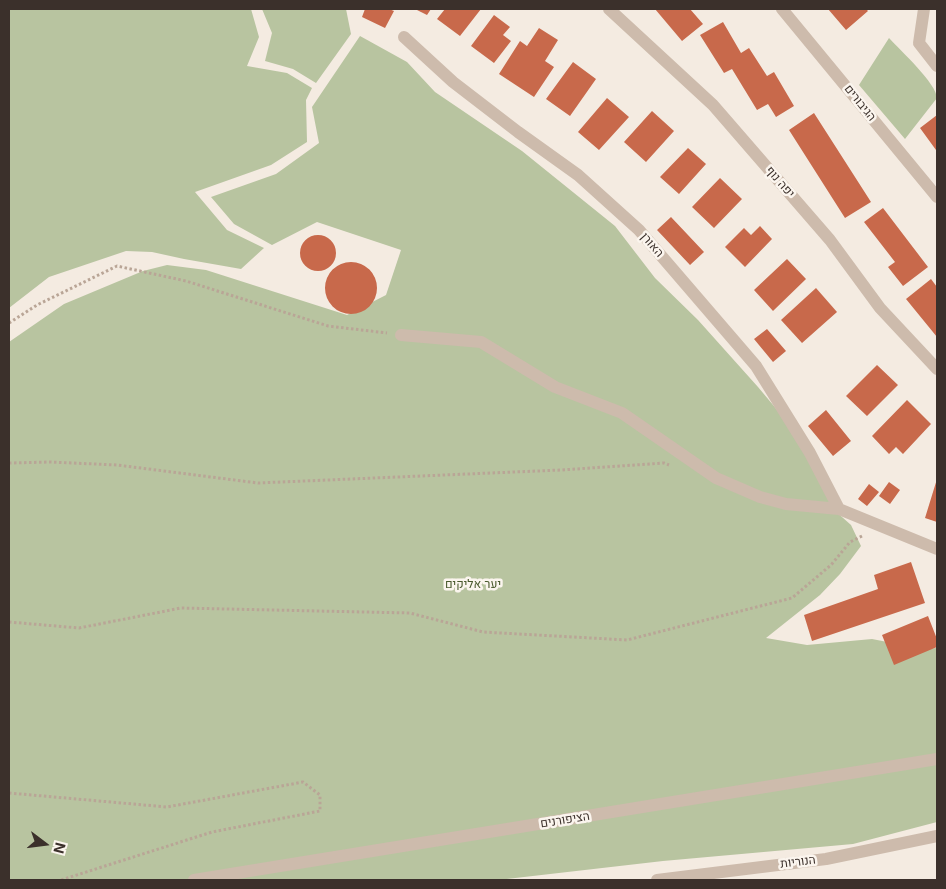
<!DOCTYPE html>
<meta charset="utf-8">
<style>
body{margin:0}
#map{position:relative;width:946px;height:889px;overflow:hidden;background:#f4ebe1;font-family:Inter,sans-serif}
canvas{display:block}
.frame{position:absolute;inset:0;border:10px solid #3b302b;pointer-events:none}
.north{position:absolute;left:20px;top:819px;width:50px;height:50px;-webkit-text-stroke:4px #fbf5ee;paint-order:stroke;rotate:105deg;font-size:14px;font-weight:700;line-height:20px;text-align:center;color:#3b302b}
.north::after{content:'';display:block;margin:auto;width:18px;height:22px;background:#3b302b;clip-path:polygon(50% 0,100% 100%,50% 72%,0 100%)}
</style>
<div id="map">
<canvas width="946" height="889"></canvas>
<div class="frame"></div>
<div class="north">N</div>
</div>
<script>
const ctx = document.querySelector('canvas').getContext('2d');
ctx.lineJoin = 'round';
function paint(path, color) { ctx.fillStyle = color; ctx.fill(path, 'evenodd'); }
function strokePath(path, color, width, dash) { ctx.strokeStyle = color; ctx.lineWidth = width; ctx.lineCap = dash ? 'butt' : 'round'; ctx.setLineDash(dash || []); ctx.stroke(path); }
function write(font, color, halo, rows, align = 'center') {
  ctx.font = font + ' Inter,Heebo,sans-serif'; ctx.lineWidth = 5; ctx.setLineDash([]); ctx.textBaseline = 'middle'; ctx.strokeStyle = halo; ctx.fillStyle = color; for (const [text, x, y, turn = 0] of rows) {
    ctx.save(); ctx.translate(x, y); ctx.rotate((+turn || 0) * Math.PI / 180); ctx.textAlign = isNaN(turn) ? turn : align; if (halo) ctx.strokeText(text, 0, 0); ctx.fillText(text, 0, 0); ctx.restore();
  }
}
paint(new Path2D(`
 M9 9H251L259 37 247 66 287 73 312 88 306 100 307 142 271 165 195 192 227 230 264 248 241 269 184 259 152 252 126 251 49 277 9 308Z
 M262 9H346L351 34 316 83 293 69 265 61 272 33Z
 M360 36 407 62 435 92 522 151 615 226 655 278 698 320 758 387 804 442 833 509 851 525 861 546 840 574 820 595 766 638 807 645 872 639 923 649 937 648V822L853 844 663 861 498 880H9V342L64 304 143 271 167 265 206 270 347 315 386 295 401 250 317 222 272 245 234 224 211 197 276 174 319 143 312 107Z
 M889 38C900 50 937 84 937 98L905 139 859 85Z`), '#b8c4a0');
paint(new Path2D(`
 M365 9H389L394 11 385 28 362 17Z
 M415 9H431L427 15Z
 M445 9H481L460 36 437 19Z
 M655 9H690L703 24 682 41Z
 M828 9H866L868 11 846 30Z
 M494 15 510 27 503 35 511 41 494 63 471 46Z
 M723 22 741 53 749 48 767 76 774 72 794 106 776 117 768 104 757 110 732 69 724 73 700 35Z
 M539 28 558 40 545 61 554 67 534 97 499 74 520 41 527 46Z
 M573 62 596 79 570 116 546 99Z
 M607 98 629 117 599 150 578 132Z
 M652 111 674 131 646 162 624 142Z
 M814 113 871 202 845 218 789 130Z
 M937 115V149L936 150 920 128Z
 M688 148 706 164 679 194 660 177Z
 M720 178 742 199 714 228 692 207Z
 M883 208 928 267 903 286 888 267 895 262 864 222Z
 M671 217 704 252 690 265 657 230Z
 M760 226 772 239 745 267 725 247 744 228 751 235Z
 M300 253a18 18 0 1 1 36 0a18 18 0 1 1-36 0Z
 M787 259 806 279 773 311 754 290Z
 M325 288a26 26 0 1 1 52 0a26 26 0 1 1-52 0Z
 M931 279 937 287V337L906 299Z
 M816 288 837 312 802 343 781 320Z
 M767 329 786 351 773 362 754 339Z
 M877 365 898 385 867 416 846 396Z
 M907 400 931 424 903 454 896 447 889 454 872 436Z
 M826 410 851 441 833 456 808 426Z
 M937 479V522L925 518Z
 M889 482 900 490 890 504 879 496Z
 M869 484 879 492 867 506 858 499Z
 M911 562 925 603 812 641 804 615 878 589 874 575Z
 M928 616 937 639V647L894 665 882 635Z`), '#c8694b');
strokePath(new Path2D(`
 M9 323 37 305 117 266 186 281 328 326 387 333
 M9 463 50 462 117 465 258 483 561 470 664 463 669 465
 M9 622 79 628 181 608 410 613 483 632 627 640 792 598 831 565 850 542 864 535
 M9 793 167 807 303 782 320 795V811L212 832 61 880`), '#b9a596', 3, [2.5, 2.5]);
strokePath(new Path2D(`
 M609 9 713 105 830 240 880 308 937 369
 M924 9 919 43 937 66
 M404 37 453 82 518 132 578 175 639 230 756 366 810 453 839 509
 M401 335 481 342 555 387 622 413 716 478 760 497 786 504 839 509 937 549
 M194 880 937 759
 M657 880 826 859 937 836`), '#cdbbac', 12);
strokePath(new Path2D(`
 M782 9 937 197`), '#cdbbac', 12);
write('12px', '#3b302b', '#fbf5ee', [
 ["הגיבורים",860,103,51],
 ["יפה נוף",780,182,49],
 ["האורן",652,245,49],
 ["הציפורנים",565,820,-9],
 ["הנוריות",798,862,-7]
]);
write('12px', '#4a5a2e', '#fbf5ee', [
 ["יער אליקים",473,584]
]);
</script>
